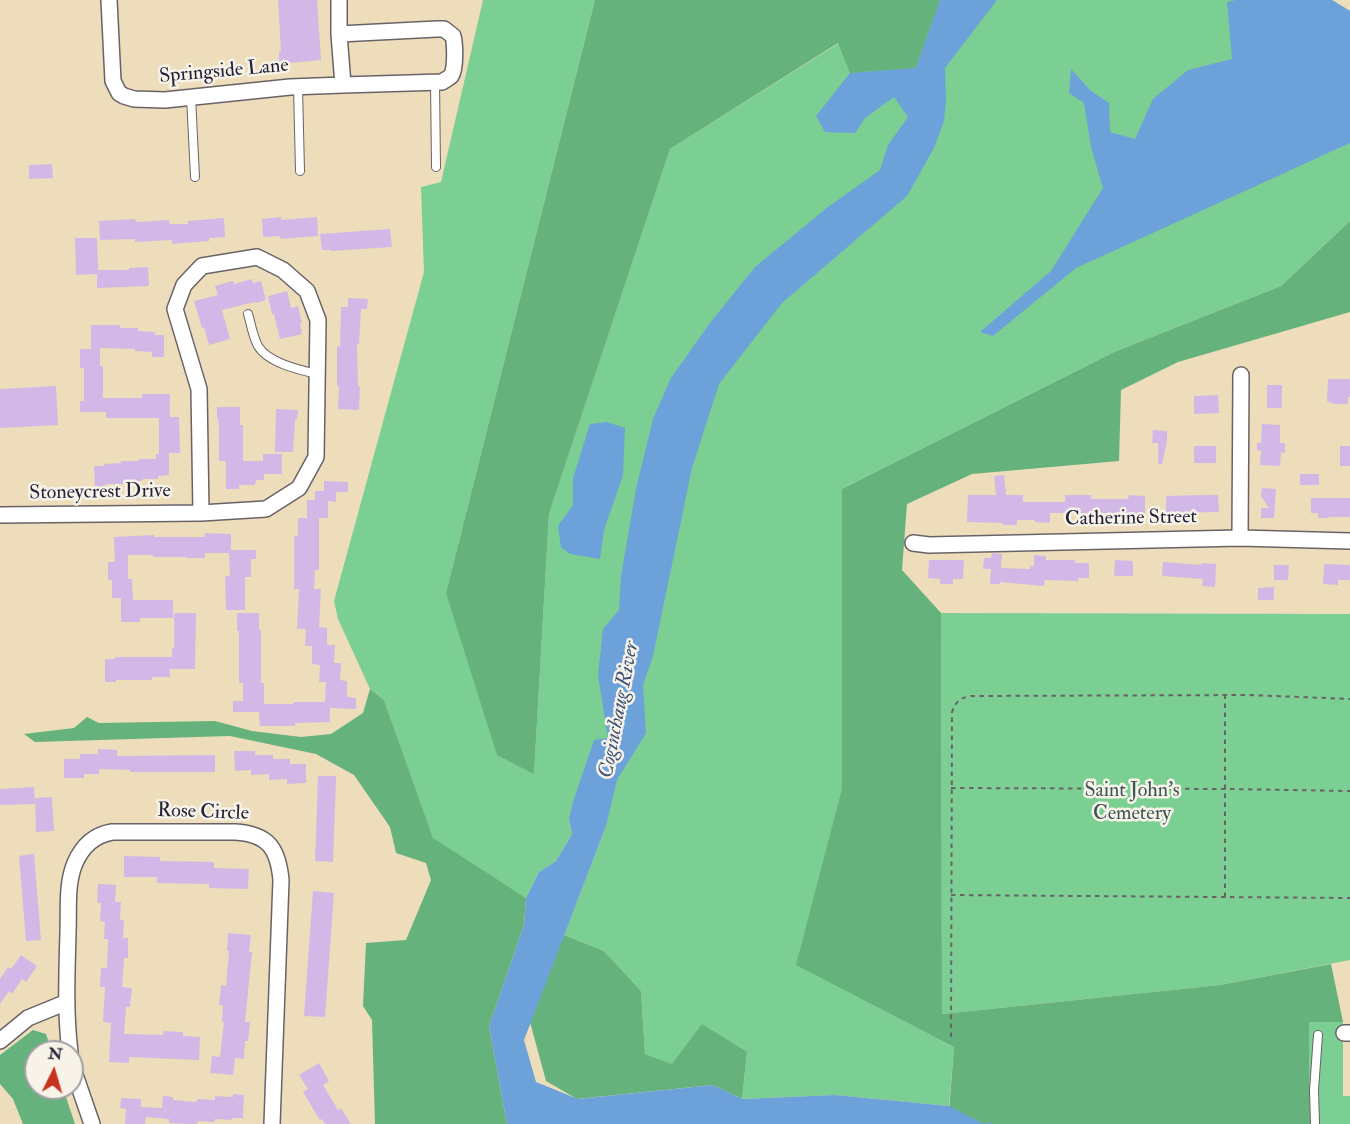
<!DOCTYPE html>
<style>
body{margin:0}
#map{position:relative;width:1350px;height:1124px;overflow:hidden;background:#edddba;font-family:"IM FELL Double Pica",serif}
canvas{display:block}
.north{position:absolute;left:24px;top:1040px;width:60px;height:60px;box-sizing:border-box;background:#f7f3e8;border:2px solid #a29fa3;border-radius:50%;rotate:5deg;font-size:16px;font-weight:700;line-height:24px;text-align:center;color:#22223b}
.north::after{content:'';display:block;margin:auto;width:21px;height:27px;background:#c8321e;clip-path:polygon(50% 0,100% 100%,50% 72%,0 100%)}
</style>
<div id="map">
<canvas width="1350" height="1124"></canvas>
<div class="north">N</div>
</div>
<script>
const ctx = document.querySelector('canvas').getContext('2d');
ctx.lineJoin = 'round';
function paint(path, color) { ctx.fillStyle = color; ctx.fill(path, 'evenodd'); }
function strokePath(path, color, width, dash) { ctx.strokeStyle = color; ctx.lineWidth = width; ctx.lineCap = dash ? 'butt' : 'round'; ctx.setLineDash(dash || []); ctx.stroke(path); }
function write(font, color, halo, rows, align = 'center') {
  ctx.font = font + ' "IM FELL Double Pica",serif'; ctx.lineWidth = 5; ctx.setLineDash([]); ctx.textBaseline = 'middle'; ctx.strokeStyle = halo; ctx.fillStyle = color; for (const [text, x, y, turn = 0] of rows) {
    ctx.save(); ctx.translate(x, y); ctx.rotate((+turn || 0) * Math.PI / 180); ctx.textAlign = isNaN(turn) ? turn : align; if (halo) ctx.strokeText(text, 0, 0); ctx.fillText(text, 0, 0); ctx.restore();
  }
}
paint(new Path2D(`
 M483 0H595L446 593 534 774 549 514 670 149 839 43 865 0H1332L1350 11V221L1281 286 1114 352 842 489V788L797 965 954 1047 949 1106 835 1095 742 1099 747 1052 671 1064 645 1054 641 991 604 951 564 935 606 826 569 819 572 834 556 861 539 872 526 898 433 839 384 700 370 689 338 619 334 601 424 272 421 187 441 182Z
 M941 613 1350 614V960L1220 985 942 1014Z
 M1309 1022H1343V1096H1350V1124H1310Z`), '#7ccf92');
paint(new Path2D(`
 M595 0H940L916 68 850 73 838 43 670 149 549 514 534 774 497 755 446 593Z
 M1350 221V312L1178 362 1121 390 1119 461 972 474 907 504 902 570 941 613 942 1014 1220 985 1331 964 1343 1022H1309L1310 1124H948L954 1047 796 965 842 788V489L1114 352 1281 286Z
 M370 689 384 700 433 838 526 898 524 925 489 1026 507 1124H375L372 1020 363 1006 366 943 406 940 431 880 426 863 396 853 390 827 354 775 316 754 230 736 35 742 24 734 74 728 87 717 99 723 215 721 252 731 301 737 331 734 363 713Z
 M564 935 604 951 641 991 645 1054 672 1064 702 1024 747 1052 742 1099 713 1085 577 1099 546 1081 530 1022Z
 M33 1030 46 1034 52 1052H36V1088H63L75 1124H23L13 1099 0 1084V1055Z`), '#65b27c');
paint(new Path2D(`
 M940 0H997L945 68 946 99 944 121 934 148 907 196 782 303 719 384 692 468 653 656 643 685 646 733 617 780 606 826 524 1040 536 1082 578 1099 713 1085 742 1099 835 1095 949 1106 984 1124 990 1122 992 1124H507L489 1026 524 925 526 898 539 872 556 861 572 834 569 819 573 802 594 740 608 738 598 675 603 629 619 610 621 576 636 489 653 419 671 378 710 323 755 267 828 207 880 170 888 145 908 117 894 97 865 118 855 133 825 132 816 116 850 73 916 68Z
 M1236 0H1332L1350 11V143L1076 268 993 336 980 332 1051 271 1103 188 1091 147 1084 103 1069 93 1071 69 1090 90 1109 103 1110 132 1135 139 1153 99 1188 70 1232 59 1227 2Z
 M607 422 625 428 623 475 604 530 600 559 570 554 561 547 558 526 573 505V478L590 424Z`), '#6da1da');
paint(new Path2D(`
 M278 0H317L321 60 279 64V51H281Z
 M52 164 53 178 29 179V165Z
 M281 217V220L317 217 318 236 280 239V236L263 237 262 219Z
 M224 218 225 237 209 238V241L172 244V240L135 242V239L100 240 99 221 135 219 136 222 169 220 170 224H188V221Z
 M390 229 392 247 331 251V250H322L320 234Z
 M75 238H97L98 270H129V268L148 267 149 286 97 288V274L76 275Z
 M252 279 253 283 261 281 266 300 255 303V302L222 310 230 339 209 345 204 327 202 328 194 301 218 295 215 286 233 281 234 284Z
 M287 291 291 308 298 306 302 323H300L302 334 280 339 274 314H272L268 296Z
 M348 298 368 299 367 309H361L359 344H357L358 386H360L359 410 338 409 339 386H337V346L340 347 341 307H348Z
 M91 325H120V328H138V331L155 332V335H164V357H152V352L135 351V349L100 348V366H103V398H142V394H170V417H179L180 453H169V475L158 476V479H143L142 481H123V484H105V488H95L94 466H104V464L121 463V461H139V459H156V454H159V418H106V412H80V401H84V368H80V349H91Z
 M1328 379H1350V397H1348V404H1334L1327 401Z
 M1267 385H1282V408H1267Z
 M56 386 58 425 0 428V389Z
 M1218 395 1219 413 1194 414V396Z
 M217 407H240V425H243V461H263V454H282V474H264V480H256L255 485H239V489H226V461H219V427L218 418H217Z
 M276 409 298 410 297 419H295L293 452H275Z
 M1262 424 1280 425V443H1285V453L1281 452 1280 466 1260 465 1261 451 1257 450V443H1261Z
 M1153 430 1167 431V441L1162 464H1158V443H1152Z
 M1194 446H1216V463H1194Z
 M1340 446H1350V466H1340Z
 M1300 474H1319V485H1300Z
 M1004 475 1006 495H1023V502H1065V495H1091V499H1128L1129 495 1145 496V519L1128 518V513H1050V523L1035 522V520H1017V525H1003V523L967 522 968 495H996L994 476Z
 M324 481 348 482V492H336V502L328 501V518H319V570H315L314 589H321L319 627 327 628V645H335L334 663H341L340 680 347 681V697L356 698V709L330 708V722L295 723V726H260L259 712H233V701H243V683H239V631H237V613H259V630H261V683H264V704H293V702H325L326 682H319L320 665 312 664V646H305L306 629H297L299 589H294V536H298V518H307V500H315V491H324Z
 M1262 488 1276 489 1274 518H1261V508H1269L1261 496Z
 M1203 495H1218L1219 512 1166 513V496Z
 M1311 498H1350V517H1329V518H1318V513H1311Z
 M205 533 231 534V550H256V559H251V577H245V610H226L225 576H230L229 553H205V558H186V557H153V555H128V579H132L133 600H173V618H140V622H121V598H112V580H108V562H115L114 537 154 535V537H205Z
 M992 553 1002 554 1001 568 1030 569V566H1034V555L1046 556V560H1075V563H1089V578H1078V581L1045 580 1044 586 1000 582V584H990L991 569H983L984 558H991Z
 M929 560H964L963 579H953V584H940V579L928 578Z
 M1115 560 1133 561V576H1114Z
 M1163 562 1201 565V563L1216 564 1215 587 1202 586 1203 579 1162 576Z
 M1324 564 1350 565V580H1338V585L1323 584Z
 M1274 565H1289L1288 580H1274Z
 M1274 587V600H1258V588Z
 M174 613H196L195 669H170V677H152V680H116V682H105V659H115V657H172V649L174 648Z
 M98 749 117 750V756L215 755V772H130V770L99 769V774H84V778H64V759H80V754H98Z
 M234 751H255V755H273V759H290V764H306V783L287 784V779L269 780V774L251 775V770L235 771Z
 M318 776H336L333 862 315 861Z
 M34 787 35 804 0 805V789Z
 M52 797 54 831 36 832 35 798Z
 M34 854 41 940 26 941 19 856Z
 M124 856 160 857V861L214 862V868L249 869 248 889 209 888V884L157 883V877H124Z
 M98 884 116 885 115 902H121L120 920H124L123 938H128V958H124L122 987 132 988 130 1007H126L124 1034 163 1035V1031L183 1032V1036L200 1037 199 1060 129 1057V1063L109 1062 111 1023 103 1022 105 987H100L101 968H107L108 939H104L105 922 100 921 101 903H97Z
 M313 891 334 893 325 1017 304 1016Z
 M228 933 251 935 249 952H252L245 1022H250L248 1041H245L244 1059 235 1058 233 1075 210 1073 212 1056 220 1057 224 1022H222L223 1005H219L221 985 226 986 229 951H227Z
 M21 955 37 966 26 982 22 979 12 994 9 991 0 1004V979L8 967 11 969Z
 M319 1063 329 1081 323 1085 338 1110 341 1108 351 1124H325L322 1119 320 1120 303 1092 308 1089 299 1075Z
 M233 1094 244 1095 243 1118H232V1120L215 1119V1122L198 1121V1124H187L169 1123V1119L146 1117 145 1124H125L126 1109 120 1108 121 1098 141 1099V1107L162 1108 163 1096 173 1097V1100L197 1102V1099L215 1100V1096L233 1097Z`), '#d2b8e6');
const lane = new Path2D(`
 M435 82 436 167
 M298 87 300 171
 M191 97 195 177
 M248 314C251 324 253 337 258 346 268 363 300 370 317 374
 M1315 1124 1314 1090 1318 1035`);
const street = new Path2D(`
 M109 0 113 81 119 93 124 96 134 99 165 100 290 87 343 85 339 34V0
 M339 34 437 29H444L453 36C455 44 456 69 451 76 449 78 445 80 442 82L343 85
 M257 257 283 270 307 291 318 320 316 457 299 488 266 509 201 513 199 389 175 309 184 285 202 266Z
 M0 515 201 513
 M1240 538 1241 375
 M913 543 929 545 1240 538 1350 541
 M1344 1033H1350
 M0 1041 28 1018 67 1002
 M70 1052C65 1012 67 972 68 932 69 910 66 884 75 863 82 847 94 835 112 832H235C268 834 278 848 281 880L272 1124
 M72 1066 92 1124`);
strokePath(lane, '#696367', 10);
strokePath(street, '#696367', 18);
strokePath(new Path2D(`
 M951 788 1228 789 1350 791
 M951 895 1350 898
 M1225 897V696
 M951 1037 952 712C956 701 960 698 971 696L1249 695 1350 699`), '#696367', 2, [4.5, 4.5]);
strokePath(lane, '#fff', 8);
strokePath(street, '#fff', 15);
write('20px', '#22223b', '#f7f3e8', [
 ["Springside Lane",224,72,-5],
 ["Stoneycrest Drive",100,493,-1],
 ["Catherine Street",1131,519,-1],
 ["Rose Circle",203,813,2]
]);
write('20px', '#3d5655', '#f7f3e8', [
 ["Saint John's",1132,792],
 ["Cemetery",1132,815]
]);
write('italic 21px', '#40557b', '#f7f3e8', [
 ["Coginchaug River",620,710,-79]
]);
</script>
